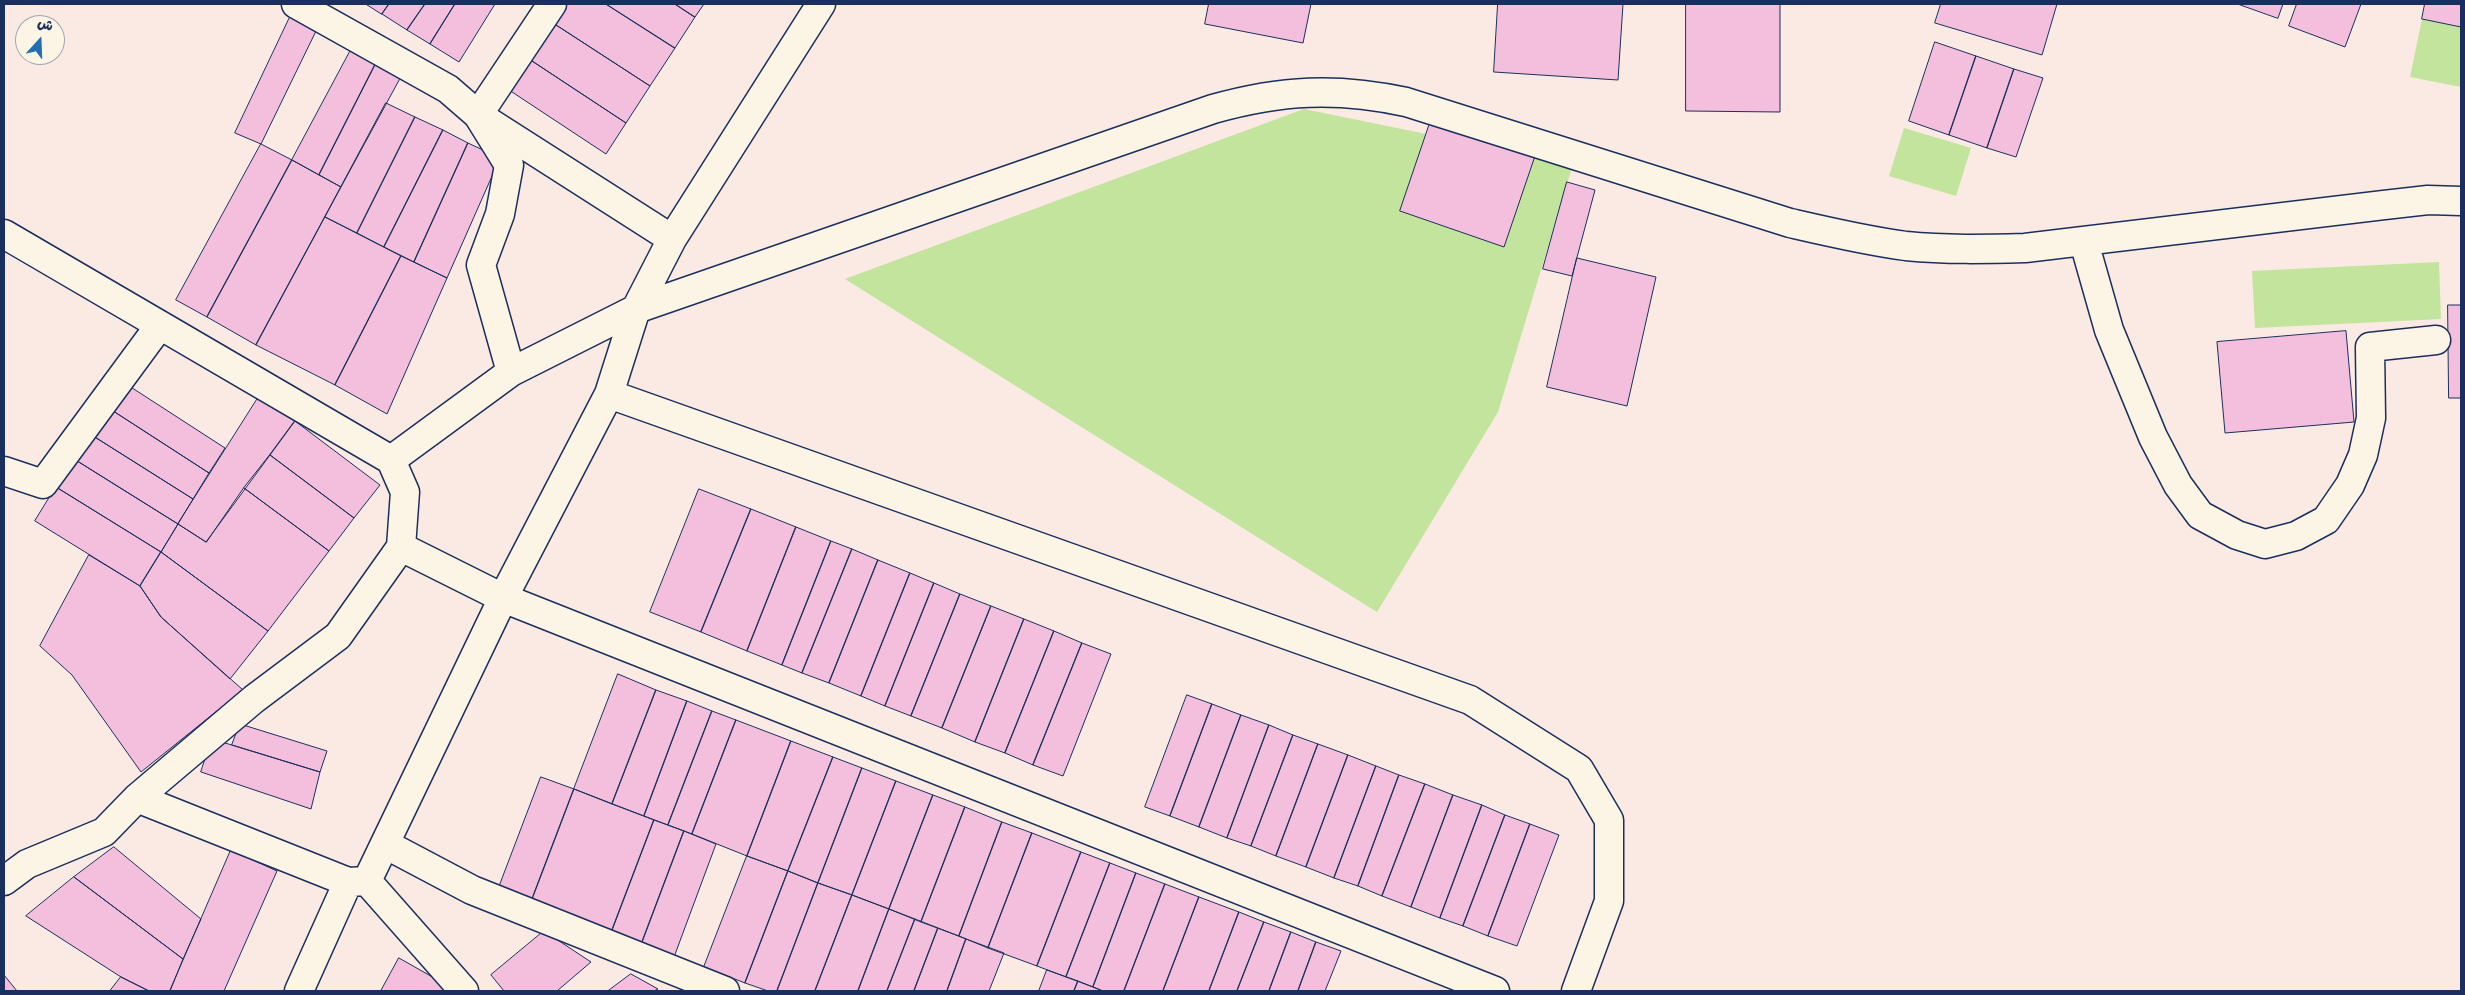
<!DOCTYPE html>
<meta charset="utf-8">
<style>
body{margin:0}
#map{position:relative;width:2465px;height:995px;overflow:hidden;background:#faeae3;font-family:"Gochi Hand","Playpen Sans Arabic",sans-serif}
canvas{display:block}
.frame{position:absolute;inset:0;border:5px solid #1b2f5e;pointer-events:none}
.north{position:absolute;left:15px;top:15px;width:50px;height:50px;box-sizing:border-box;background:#fcf5e5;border:1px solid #a2a6af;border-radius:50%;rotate:20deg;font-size:14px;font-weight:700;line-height:20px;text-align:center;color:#1b2f5e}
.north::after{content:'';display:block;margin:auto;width:18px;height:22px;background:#1f6fb2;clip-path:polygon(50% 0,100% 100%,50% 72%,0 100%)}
</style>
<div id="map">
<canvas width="2465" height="995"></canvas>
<div class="frame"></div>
<div class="north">ش</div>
</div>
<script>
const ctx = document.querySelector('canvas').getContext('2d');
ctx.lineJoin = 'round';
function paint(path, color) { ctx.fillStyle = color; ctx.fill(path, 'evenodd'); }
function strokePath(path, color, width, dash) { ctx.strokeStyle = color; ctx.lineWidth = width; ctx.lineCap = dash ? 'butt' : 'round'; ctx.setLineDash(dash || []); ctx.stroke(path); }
paint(new Path2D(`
 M2422 19 2461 27V87L2410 77Z
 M1304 109 1573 164 1498 412 1377 612 845 279Z
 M1904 128 1971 148 1956 196 1889 176Z
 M2439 262 2441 319 2255 328 2252 271Z`), '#c3e49c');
const building = new Path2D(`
 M366 4H389L382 14Z
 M389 4H425L407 30 382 14Z
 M425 4H455L430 44 407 30Z
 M455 4H495L459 62 430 44Z
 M566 4H606L675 48 650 86 553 23Z
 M606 4H675L695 17 675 48Z
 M675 4H704L695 17Z
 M1209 4H1311L1303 43 1205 24Z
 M1498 4H1623L1618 80 1494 72Z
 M1686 4H1780V112L1686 111Z
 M1941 4H2057L2042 55 1935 23Z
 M2238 4H2283L2278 18Z
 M2297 4H2361L2345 47 2289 26Z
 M2425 4H2461V27L2422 19Z
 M290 17 317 29 261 144 235 133Z
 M553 23 650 86 626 123 529 59Z
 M1935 42 1976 56 1949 135 1909 121Z
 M353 46 378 59 319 175 292 160Z
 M1976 56 2014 69 1987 148 1949 135Z
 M378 59 404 71 341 187 319 175Z
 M529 59 626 123 606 154 509 90Z
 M2014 69 2043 78 2016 157 1987 148Z
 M386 103 415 117 357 233 325 217Z
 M415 117 443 130 384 247 357 233Z
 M1431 120 1535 156 1504 247 1400 211Z
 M443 130 468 143 414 262 384 247Z
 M468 143 500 158 447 278 414 262Z
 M261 144 292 160 207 317 176 300Z
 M292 160 341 187 256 345 207 317Z
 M1567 182 1595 190 1572 276 1543 269Z
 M325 217 401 256 335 385 256 345Z
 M401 256 447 278 387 414 335 385Z
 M1577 258 1656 277 1627 406 1547 387Z
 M2448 305H2461V398H2449Z
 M2346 331 2354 422 2225 433 2217 342Z
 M123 382 225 448 209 473 107 407Z
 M258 398 295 421 206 542 178 524Z
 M107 407 209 473 193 499 90 434Z
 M295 421 380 485 354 518 270 455Z
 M90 434 193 499 178 524 74 459Z
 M270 455 354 518 329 551 244 488Z
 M74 459 178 524 161 552 56 487Z
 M56 487 161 552 140 586 35 521Z
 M244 488 329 551 268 631 161 552 178 524 206 542Z
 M699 489 751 509 701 632 650 612Z
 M751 509 796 527 747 651 701 632Z
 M796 527 831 541 782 665 747 651Z
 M831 541 852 549 802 673 782 665Z
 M852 549 878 560 829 683 802 673Z
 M161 552 268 631 230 679 161 617 140 586Z
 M89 555 140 586 161 617 243 690 141 772 72 675 40 646Z
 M878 560 910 573 861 696 829 683Z
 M910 573 934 583 885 706 861 696Z
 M934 583 960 594 911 716 885 706Z
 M960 594 991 606 942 728 911 716Z
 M991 606 1024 619 975 742 942 728Z
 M1024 619 1054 631 1005 753 975 742Z
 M1054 631 1082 643 1033 765 1005 753Z
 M1082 643 1111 654 1063 776 1033 765Z
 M618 674 656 690 612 804 574 789Z
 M656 690 687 701 644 816 612 804Z
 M1187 695 1212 704 1170 816 1145 807Z
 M687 701 712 711 668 825 644 816Z
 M1212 704 1241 715 1199 827 1170 816Z
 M712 711 736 720 692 834 668 825Z
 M1241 715 1269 725 1227 838 1199 827Z
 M736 720 791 741 747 856 692 834Z
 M240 724 327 751 320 772 232 745Z
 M1269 725 1293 735 1251 846 1227 838Z
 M1293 735 1318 744 1276 856 1251 846Z
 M212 739 320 772 311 809 201 772Z
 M791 741 833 757 788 871 747 856Z
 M1318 744 1348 755 1306 867 1276 856Z
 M1348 755 1376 766 1334 878 1306 867Z
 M833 757 862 768 818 883 788 871Z
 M1376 766 1399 775 1358 886 1334 878Z
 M862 768 896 781 852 895 818 883Z
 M1399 775 1425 784 1382 896 1358 886Z
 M541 777 574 789 531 902 498 890Z
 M896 781 933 795 889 909 852 895Z
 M1425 784 1453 795 1411 907 1382 896Z
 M574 789 654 820 611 933 531 902Z
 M933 795 965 807 921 922 889 909Z
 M1453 795 1482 805 1440 918 1411 907Z
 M1482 805 1505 815 1463 926 1440 918Z
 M965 807 1002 822 959 936 921 922Z
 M1505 815 1530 824 1488 936 1463 926Z
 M654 820 684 831 641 945 611 933Z
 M1002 822 1032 833 988 948 959 936Z
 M1530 824 1559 835 1517 946 1488 936Z
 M684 831 716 844 674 957 641 945Z
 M1032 833 1081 852 1037 966 988 948Z
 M114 847 201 919 183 959 74 877Z
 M231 850 277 871 224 991H170Z
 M1081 852 1110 863 1066 977 1037 966Z
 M747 856 788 871 745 983 704 967Z
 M1110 863 1136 873 1093 987 1066 977Z
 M788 871 818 883 777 991H768L745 983Z
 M1136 873 1165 884 1124 991H1103L1093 987Z
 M74 877 183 959 170 991H149L121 977 26 916Z
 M818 883 852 895 815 991H777Z
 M1165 884 1199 897 1163 991H1124Z
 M852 895 889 909 858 991H815Z
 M1199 897 1239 912 1209 991H1163Z
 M889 909 915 919 887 991H858Z
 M1239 912 1264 922 1237 991H1209Z
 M915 919 938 928 914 991H887Z
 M1264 922 1291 932 1269 991H1237Z
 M938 928 966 939 947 991H914Z
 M544 931 591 962 557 991H504L491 975Z
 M1291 932 1316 942 1298 991H1269Z
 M966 939 1004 953 989 991H947Z
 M1316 942 1341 951 1325 991H1298Z
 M399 958 436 979 448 991H381Z
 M1047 970 1078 981 1074 991H1039Z
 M631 974 658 989 654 991H608Z
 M4 975 17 991H4Z
 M121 977 149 991H110Z
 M1078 981 1103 991H1074Z`);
paint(building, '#f3bfdd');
strokePath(building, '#1b2f5e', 1);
const minor = new Path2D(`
 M296 4 448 89 478 115 672 239
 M4 234 391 460 511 372 636 309 1213 109C1281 90 1336 87 1406 102L1790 223C1829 232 1867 241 1906 246 1946 250 1986 249 2025 248L2384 205 2428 200 2461 201
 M2084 242 2109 330 2153 437 2178 485 2200 515 2237 535 2265 544 2296 536 2326 520 2350 485 2363 455 2371 418 2370 347 2436 340
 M511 372 481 265 500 214 509 165 478 115 552 4
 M609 394 1470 700 1579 769 1609 820V901L1576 991
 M4 471 43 484 160 325
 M401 547 503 598 1495 991
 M137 798 348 882
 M385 844 472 890 725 991
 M4 881 27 864 104 832 137 798 254 699 338 636 401 547 405 492 391 460
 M367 881 464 991
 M299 991 348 882 367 881 503 598 609 394 636 309 672 239 821 4`);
strokePath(minor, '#1b2f5e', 31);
strokePath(minor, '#fcf5e5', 28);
</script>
